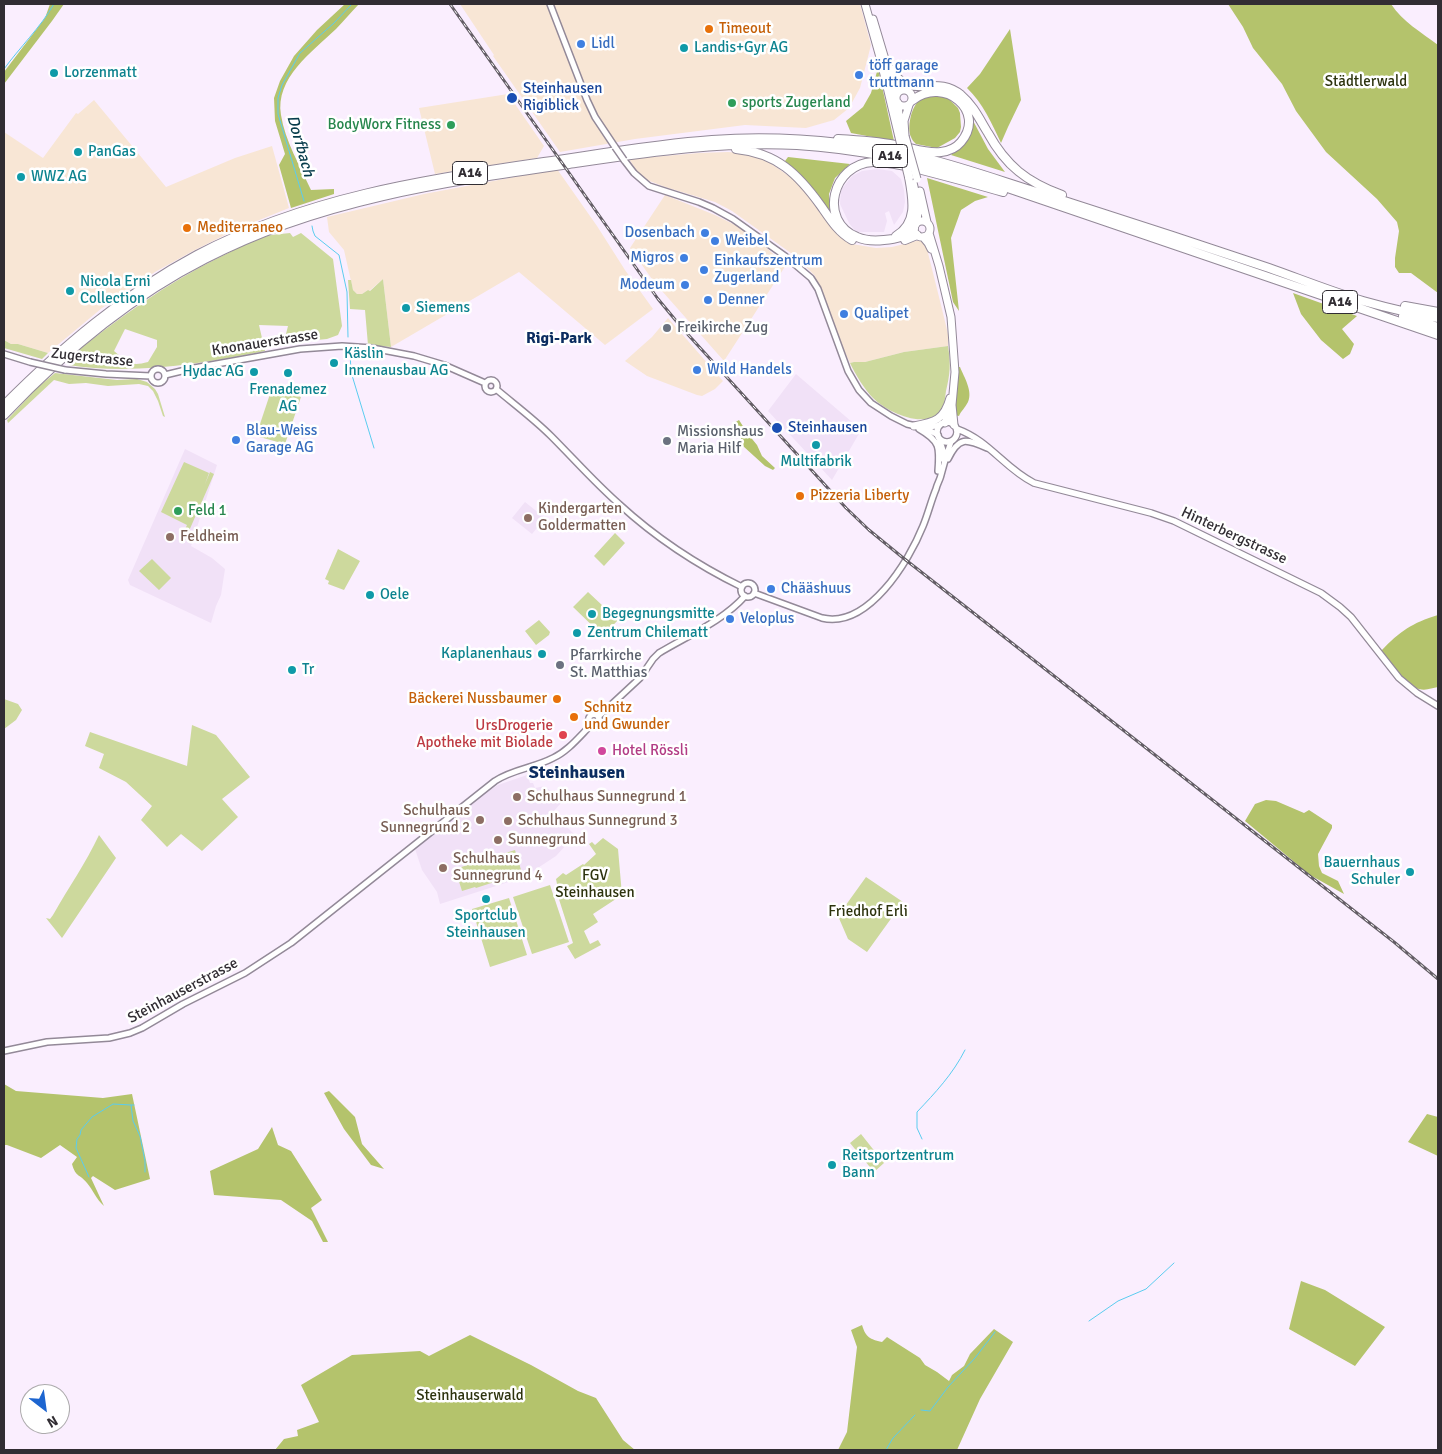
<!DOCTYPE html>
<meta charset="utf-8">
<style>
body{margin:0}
#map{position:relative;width:1442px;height:1454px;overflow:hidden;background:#faeefe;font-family:Signika,sans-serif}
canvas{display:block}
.frame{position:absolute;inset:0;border:5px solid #312d33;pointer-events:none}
.north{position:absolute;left:20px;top:1384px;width:50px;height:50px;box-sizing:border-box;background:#fff;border:1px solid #adabad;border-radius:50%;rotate:150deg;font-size:14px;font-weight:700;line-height:20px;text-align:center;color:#312d33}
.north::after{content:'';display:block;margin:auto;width:18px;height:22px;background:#1d65d0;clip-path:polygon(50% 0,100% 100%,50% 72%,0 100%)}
</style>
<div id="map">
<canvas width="1442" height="1454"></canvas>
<div class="frame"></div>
<div class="north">N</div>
</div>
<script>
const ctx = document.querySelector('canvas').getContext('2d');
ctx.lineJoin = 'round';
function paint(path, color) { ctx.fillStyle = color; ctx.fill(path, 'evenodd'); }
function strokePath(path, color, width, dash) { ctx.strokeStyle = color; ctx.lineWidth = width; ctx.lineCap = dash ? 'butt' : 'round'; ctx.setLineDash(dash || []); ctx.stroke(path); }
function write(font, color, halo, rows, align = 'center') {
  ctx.font = font + ' Signika,sans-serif'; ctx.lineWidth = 5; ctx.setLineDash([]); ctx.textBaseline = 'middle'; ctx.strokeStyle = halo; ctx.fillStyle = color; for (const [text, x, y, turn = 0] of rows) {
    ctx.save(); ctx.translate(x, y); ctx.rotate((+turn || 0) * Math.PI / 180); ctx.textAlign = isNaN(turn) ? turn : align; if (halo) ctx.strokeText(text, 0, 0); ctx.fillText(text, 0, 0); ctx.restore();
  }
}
paint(new Path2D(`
 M460 4H860L871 45 860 88 849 108 834 120 806 128 745 125 635 139 560 152 493 56 494 55Z
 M508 94 544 146 537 158 435 174 419 108Z
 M94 100 166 187 235 158 272 146 289 208 237 229 193 251 155 272 102 308 48 353 18 344H11L4 340V132L43 158 76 113 78 114Z
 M728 152 742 153 766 160 799 183 837 234 852 244 876 248 892 247 920 240 926 245 941 305 948 334V346L904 352 865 362H854L850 363 833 327 818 289 815 276 795 256 732 211 715 202 665 187 647 180 636 170 629 159 699 153Z
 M557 169 597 226 625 270 653 309 605 345 519 272 391 347 383 279 369 291 368 290 362 294H357L353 290 344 250 329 232 327 217 424 194Z
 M665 195 715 215 741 228 754 237 786 265 724 361 654 282 630 248Z
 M668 318 723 381 715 389 702 396 697 395 647 376 625 361 652 337Z`), '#f8e6d5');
paint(new Path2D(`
 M877 169 892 171 901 179 904 190 905 202 903 212 894 225 889 211 885 213 887 221 884 232H856L849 223 840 204 841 190 852 176 862 171Z
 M796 374 859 428 860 432 832 480 768 411Z
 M185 449 217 465 191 546 212 558 225 569 221 595 216 606 211 623 130 585 128 580Z
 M525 502 545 518 532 534 512 518Z
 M527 775 530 783H533L535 788 545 786 562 802 552 813 574 834 566 845 556 856 524 877 440 904 437 892 422 870 415 849 479 797 498 785Z`), '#f1e1f7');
paint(new Path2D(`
 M290 233 293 237 301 233 333 259 342 326 338 335 327 339 286 343 284 342 288 326 259 325 265 351C202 364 132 375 68 365L75 359 69 358C117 319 165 284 222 256 237 249 254 239 271 235 277 234 284 234 290 233ZM125 329 157 340V347L148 362C130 367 128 362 114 351Z
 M383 279 391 347 368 345 365 310 350 309 348 280H351L353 290 357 294H362L368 290 370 291Z
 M4 340 11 344H18L48 353 42 359 4 348Z
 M948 346C951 365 950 374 946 391 945 398 945 404 941 410 926 431 887 412 873 398 865 390 855 374 850 363L854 362H865L904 352Z
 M55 373 117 380 137 379 147 382 155 389 158 394 165 417 163 416 158 401 153 391 148 386 139 384 108 386 86 383 69 384 54 380 8 423 7 420 37 388Z
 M272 388 301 397 285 444 256 436Z
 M184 462 209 473 205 484 210 472 214 474 185 540 181 538 187 525 161 512Z
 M615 533 625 543 604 566 594 556Z
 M338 549 360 561 344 590 328 584 329 581 325 579Z
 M152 559 171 578 159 590 139 571Z
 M588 592 618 620 603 636 573 607Z
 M539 620 550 632 549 635 536 645 525 631Z
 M4 699 18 704 22 710 16 720 4 729Z
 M192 725 216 735 250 777 222 799 238 817 202 851 181 834 167 847 141 820 152 806 126 782 99 768 104 754 85 746 90 732 187 766Z
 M99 835 116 858 62 938 46 918 50 919 53 915C68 888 86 863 99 835Z
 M603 838 618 849 622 895 593 914 598 922 584 931 590 944 598 940 601 945 575 959 567 946 573 943 556 890 558 889 556 879 563 873 566 875 583 864 584 865 596 854 589 844 592 842 595 845Z
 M515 850 522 873 476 888 475 887 462 891 455 869Z
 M866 877 903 902 867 952 848 939 838 916Z
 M550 885 569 942 532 954 513 897Z
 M509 898 527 955 490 967 472 909Z
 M861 1134 884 1163 874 1172 850 1143Z`), '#cdd99d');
paint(new Path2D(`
 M50 4H64L52 21 4 84V72L45 18Z
 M345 4H359C351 12 344 21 336 29 312 52 275 78 281 115 285 141 300 166 311 190L334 189V194L291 208 279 165 285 154 275 121 274 98 280 81 294 56 317 30Z
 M1228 4H1391C1403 22 1421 32 1438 45V293L1411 273H1399L1395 267V258L1399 231 1397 222 1377 199 1326 152 1296 111 1282 84 1253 48 1243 27Z
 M1010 29 1021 100 1008 127 1001 143C992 124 983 103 967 88L980 74Z
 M878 68 894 141 851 133 846 121 863 107 871 93Z
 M934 96 948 98 958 108 960 113 961 127 960 132 955 138 937 148 916 144C914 142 912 140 911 137 907 128 911 108 918 102 923 98 928 97 934 96Z
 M970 115 988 149 1005 172 951 155C968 141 969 137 970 115Z
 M788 157 850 164 835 178 829 194 830 212C816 194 803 176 785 161Z
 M927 178 988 197 975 201 961 210 951 238 959 311 953 302Z
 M1293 293 1357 316 1342 329 1354 344 1350 354 1343 359 1321 340 1301 314Z
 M958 367H960C964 377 973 391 968 402 965 408 961 411 959 416L955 415Z
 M739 420 748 434 757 445 762 456 775 468 773 470 765 466 743 446V443L734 423Z
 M1438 615V687C1432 688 1426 691 1419 689 1407 687 1389 661 1381 651 1400 631 1412 623 1438 615Z
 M1266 800 1276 801 1304 813 1309 810 1332 825V828L1318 854 1319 866 1322 873 1338 881 1344 894 1310 875 1245 821 1255 804Z
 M4 1084 16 1091 103 1098 132 1094 150 1179 115 1190 93 1176 91 1178 104 1206C96 1199 93 1190 87 1183 79 1173 76 1178 72 1164L77 1157 60 1145 41 1158 7 1145H4Z
 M329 1091 355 1117 362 1144 384 1169 371 1165 344 1129 324 1093Z
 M1427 1114 1438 1117V1156L1408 1142Z
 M272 1127 278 1145 291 1151 322 1200 311 1208 328 1242H323L312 1221 281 1200 214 1195 210 1171 258 1149Z
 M1301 1281 1325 1290 1385 1327 1355 1366 1289 1329Z
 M862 1325C866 1338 870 1339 882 1342L887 1337 920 1358 925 1365 937 1372 949 1381 952 1375 964 1366 970 1354 994 1329 1013 1342 980 1399 957 1450H838L847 1432 857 1347 851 1330Z
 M470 1335 531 1365 578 1391 596 1398 623 1440 635 1450H275L284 1439 298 1436 297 1430 319 1422 301 1385 352 1355 420 1351 429 1356Z`), '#b4c36c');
strokePath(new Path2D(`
 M4 69C20 47 40 28 54 4
 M304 201 278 114V98L282 85 300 53 334 23 352 4
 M312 226 313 231 315 236 339 255 347 292 348 337
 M350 352 351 372 374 448
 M134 1105H131L133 1121 140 1136 145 1161V1172
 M922 1139 917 1128V1112C935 1093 953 1074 965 1050
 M89 1177 76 1148 77 1139 80 1135 81 1130 92 1117 113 1104 131 1105
 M1089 1321 1118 1301 1146 1289 1174 1263
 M921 1410 930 1411 948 1387 975 1358 995 1332
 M886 1450 893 1438 915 1415`), '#5accef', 1);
const tertiary = new Path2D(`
 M550 4 587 100 595 117 615 147
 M624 160 634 173 649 186 699 202 713 208 733 219 785 256 811 278 818 289 848 371 859 390 871 403 891 416 907 424 925 428 938 435
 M4 354 30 362
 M151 376a7 7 0 1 1 14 0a7 7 0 1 1-14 0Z
 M65 370 106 374 151 376
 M165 375 194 368 300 349 342 346 372 348 414 356 444 365 485 383
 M485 386a6 6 0 1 1 12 0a6 6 0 1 1-12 0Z
 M496 389C515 405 534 419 551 436 574 459 595 483 619 504 656 538 697 565 742 587
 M925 428 940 425
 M919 429C940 441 940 447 938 471
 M939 438 943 450 942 459
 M948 459C959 436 966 439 987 448
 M741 590a7 7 0 1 1 14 0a7 7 0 1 1-14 0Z
 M754 593 822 618C868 629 909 561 923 526 928 514 931 501 936 489 937 484 940 480 941 475 944 464 947 452 951 442
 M588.5 720a5.5 5.5 0 1 1 11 0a5.5 5.5 0 1 1-11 0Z
 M598 717 640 678 653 659 659 653C687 636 723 621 745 596
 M4 1051 47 1042 109 1038 130 1033 142 1028 183 1004 245 973 291 943 495 781C513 769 534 768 553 758 568 751 579 737 591 725`);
const secondary = new Path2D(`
 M937 432a10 10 0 1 1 20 0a10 10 0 1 1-20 0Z
 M957 429C990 441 1004 468 1034 483L1151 513 1174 521 1321 593 1340 607 1351 617 1399 678 1417 693 1438 706`);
const trunk = new Path2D(`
 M865 4 883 68 896 96
 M873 19 887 66
 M892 78 897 86 903 90
 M896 98a8 8 0 1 1 16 0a8 8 0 1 1-16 0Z
 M898 103 900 127
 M905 136 904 121 909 105
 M912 178 919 208 916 224
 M920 191 927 222
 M914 229a8 8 0 1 1 16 0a8 8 0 1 1-16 0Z
 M929 233 939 266 951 317 955 372 952 405 954 425
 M923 237 928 243 931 249
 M945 423 951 407
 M914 426C935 422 944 420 950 398`);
const motorway = new Path2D(`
 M886 62C909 106 932 72 961 95 973 105 980 120 988 133 1006 166 1027 182 1062 195
 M883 68 899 135
 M838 139C857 140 876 141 895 145 910 147 926 154 941 152 949 151 956 148 961 142 987 111 944 76 913 100
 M736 149C777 153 798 174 821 206 830 219 838 232 852 240
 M914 228C906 237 896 239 884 240 875 241 866 241 857 237 818 221 832 164 873 162 889 161 906 166 922 170 949 177 976 184 1003 192
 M896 236C918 223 913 199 909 177
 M905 240 917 235
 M1405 306 1438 312
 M1403 316 1438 327
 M4 405C62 347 124 294 197 255 305 198 425 179 544 162 600 154 655 144 712 140 783 135 856 142 925 158 965 168 1004 182 1043 194 1118 218 1194 243 1269 268 1300 279 1332 292 1363 301 1388 308 1413 314 1438 318
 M4 415C63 353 128 298 205 259 318 200 444 182 569 164 644 153 720 141 797 145 863 149 926 163 990 182L1438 335`);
strokePath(tertiary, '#938998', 8);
strokePath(secondary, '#938998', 8);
strokePath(trunk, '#938998', 9);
strokePath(motorway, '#938998', 10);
strokePath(tertiary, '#fff', 5);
strokePath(secondary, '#fff', 5.5);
strokePath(trunk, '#fff', 7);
strokePath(motorway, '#fff', 8);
const rail = new Path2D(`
 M450 4 658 299 682 328 846 508 869 530 902 557 1394 942 1438 979`);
strokePath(rail, '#635d65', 3);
strokePath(rail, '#fff', 1, [4]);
const tertiaryBridge = new Path2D(`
 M615 147 624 160
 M30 362 65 370`);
const trunkBridge = new Path2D(`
 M905 136 917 179`);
const motorwayBridge = new Path2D(`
 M899 135 909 177`);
strokePath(tertiaryBridge, '#938998', 8, []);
strokePath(trunkBridge, '#938998', 9, []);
strokePath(motorwayBridge, '#938998', 10, []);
strokePath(tertiaryBridge, '#fff', 5);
strokePath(trunkBridge, '#fff', 7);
strokePath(motorwayBridge, '#fff', 8);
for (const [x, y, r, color] of [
 [709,29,5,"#e8710a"],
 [581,44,5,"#3f7fe0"],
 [684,48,5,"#0f9aa8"],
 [54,73,5,"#0f9aa8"],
 [859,75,5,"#3f7fe0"],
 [512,98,6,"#1a4fb4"],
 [732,103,5,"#2e9e5b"],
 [451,125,5,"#2e9e5b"],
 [78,152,5,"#0f9aa8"],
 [21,177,5,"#0f9aa8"],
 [187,228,5,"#e8710a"],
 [705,233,5,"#3f7fe0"],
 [715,241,5,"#3f7fe0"],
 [684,258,5,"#3f7fe0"],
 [704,270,5,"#3f7fe0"],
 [685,285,5,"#3f7fe0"],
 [70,291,5,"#0f9aa8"],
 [708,300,5,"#3f7fe0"],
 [406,308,5,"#0f9aa8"],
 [844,314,5,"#3f7fe0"],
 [667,328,5,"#6b7280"],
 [334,363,5,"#0f9aa8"],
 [697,370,5,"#3f7fe0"],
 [254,372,5,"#0f9aa8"],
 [288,373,5,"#0f9aa8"],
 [777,428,6,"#1a4fb4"],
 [236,440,5,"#3f7fe0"],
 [667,441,5,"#6b7280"],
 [816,445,5,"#0f9aa8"],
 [800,496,5,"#e8710a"],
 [178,511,5,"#2e9e5b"],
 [528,518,5,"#8d6e63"],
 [170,537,5,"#8d6e63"],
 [771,589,5,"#3f7fe0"],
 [370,595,5,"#0f9aa8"],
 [592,614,5,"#0f9aa8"],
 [730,619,5,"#3f7fe0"],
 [577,633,5,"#0f9aa8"],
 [542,654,5,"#0f9aa8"],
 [560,665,5,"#6b7280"],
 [292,670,5,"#0f9aa8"],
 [557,699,5,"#e8710a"],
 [574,717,5,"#e8710a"],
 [563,735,5,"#e0444e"],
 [602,751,5,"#d1479c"],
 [517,797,5,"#8d6e63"],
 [480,820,5,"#8d6e63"],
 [508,821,5,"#8d6e63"],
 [498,840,5,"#8d6e63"],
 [443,868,5,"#8d6e63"],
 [1410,872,5,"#0f9aa8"],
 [486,899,5,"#0f9aa8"],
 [832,1165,5,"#0f9aa8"]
]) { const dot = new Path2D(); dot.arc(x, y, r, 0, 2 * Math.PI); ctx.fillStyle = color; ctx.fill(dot); strokePath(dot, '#fff', 2); }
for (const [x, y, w] of [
 [890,156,35],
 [470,173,35],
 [1340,302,35]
]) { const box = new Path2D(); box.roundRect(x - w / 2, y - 11.5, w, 23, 4); ctx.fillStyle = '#fff'; ctx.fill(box); strokePath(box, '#312d33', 1); }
write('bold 14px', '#312d33', null, [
 ["A14",890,156],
 ["A14",470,173],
 ["A14",1340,302]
]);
write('15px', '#c56008', '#fff', [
 ["Timeout",719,29],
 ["Mediterraneo",197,228],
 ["Pizzeria Liberty",810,496],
 ["Bäckerei Nussbaumer",547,699,"right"],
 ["Schnitz",584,708],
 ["und Gwunder",584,725]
], 'left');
write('15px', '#366cbe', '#fff', [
 ["Lidl",591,44],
 ["töff garage",869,66],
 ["truttmann",869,83],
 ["Dosenbach",695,233,"right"],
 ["Weibel",725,241],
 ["Migros",674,258,"right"],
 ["Einkaufszentrum",714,261],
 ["Zugerland",714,278],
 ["Modeum",675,285,"right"],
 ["Denner",718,300],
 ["Qualipet",854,314],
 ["Wild Handels",707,370],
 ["Blau-Weiss",246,431],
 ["Garage AG",246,448],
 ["Chääshuus",781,589],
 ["Veloplus",740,619]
], 'left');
write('15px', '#0d838f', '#fff', [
 ["Landis+Gyr AG",694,48],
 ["Lorzenmatt",64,73],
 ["PanGas",88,152],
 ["WWZ AG",31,177],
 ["Nicola Erni",80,282],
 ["Collection",80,299],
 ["Siemens",416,308],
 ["Käslin",344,354],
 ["Innenausbau AG",344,371],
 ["Hydac AG",244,372,"right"],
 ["Frenademez",288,390,"center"],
 ["AG",288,407,"center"],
 ["Multifabrik",816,462,"center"],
 ["Oele",380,595],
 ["Begegnungsmitte",602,614],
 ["Zentrum Chilematt",587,633],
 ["Kaplanenhaus",532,654,"right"],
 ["Tr",302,670],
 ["Bauernhaus",1400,863,"right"],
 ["Schuler",1400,880,"right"],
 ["Sportclub",486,916,"center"],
 ["Steinhausen",486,933,"center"],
 ["Reitsportzentrum",842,1156],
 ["Bann",842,1173]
], 'left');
write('15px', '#2d330e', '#fff', [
 ["Städtlerwald",1366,82],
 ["FGV",595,876],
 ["Steinhausen",595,893],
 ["Friedhof Erli",868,912],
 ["Steinhauserwald",470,1396]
]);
write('15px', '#164399', '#fff', [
 ["Steinhausen",523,89],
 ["Rigiblick",523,106],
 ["Steinhausen",788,428]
], 'left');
write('15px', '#27864d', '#fff', [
 ["sports Zugerland",742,103],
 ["BodyWorx Fitness",441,125,"right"],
 ["Feld 1",188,511]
], 'left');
write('15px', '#5b616d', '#fff', [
 ["Freikirche Zug",677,328],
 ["Missionshaus",677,432],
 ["Maria Hilf",677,449],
 ["Pfarrkirche",570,656],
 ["St. Matthias",570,673]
], 'left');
write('15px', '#312d33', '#fff', [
 ["Knonauerstrasse",265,343,-9],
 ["Zugerstrasse",92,358,6],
 ["Hinterbergstrasse",1234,536,25],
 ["Steinhauserstrasse",183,991,-28]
]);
write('15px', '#785e54', '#fff', [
 ["Kindergarten",538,509],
 ["Goldermatten",538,526],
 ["Feldheim",180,537],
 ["Schulhaus Sunnegrund 1",527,797],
 ["Schulhaus",470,811,"right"],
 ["Sunnegrund 2",470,828,"right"],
 ["Schulhaus Sunnegrund 3",518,821],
 ["Sunnegrund",508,840],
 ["Schulhaus",453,859],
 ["Sunnegrund 4",453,876]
], 'left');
write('15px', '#be3a42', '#fff', [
 ["UrsDrogerie",553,726],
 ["Apotheke mit Biolade",553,743]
], 'right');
write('15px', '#b23c85', '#fff', [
 ["Hotel Rössli",612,751]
], 'left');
write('italic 16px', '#073c4b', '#fff', [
 ["Dorfbach",300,146,74]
]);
write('bold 16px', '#0b2d60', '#fff', [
 ["Rigi-Park",559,339]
]);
write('bold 18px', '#0b2d60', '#fff', [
 ["Steinhausen",577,773]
]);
</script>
